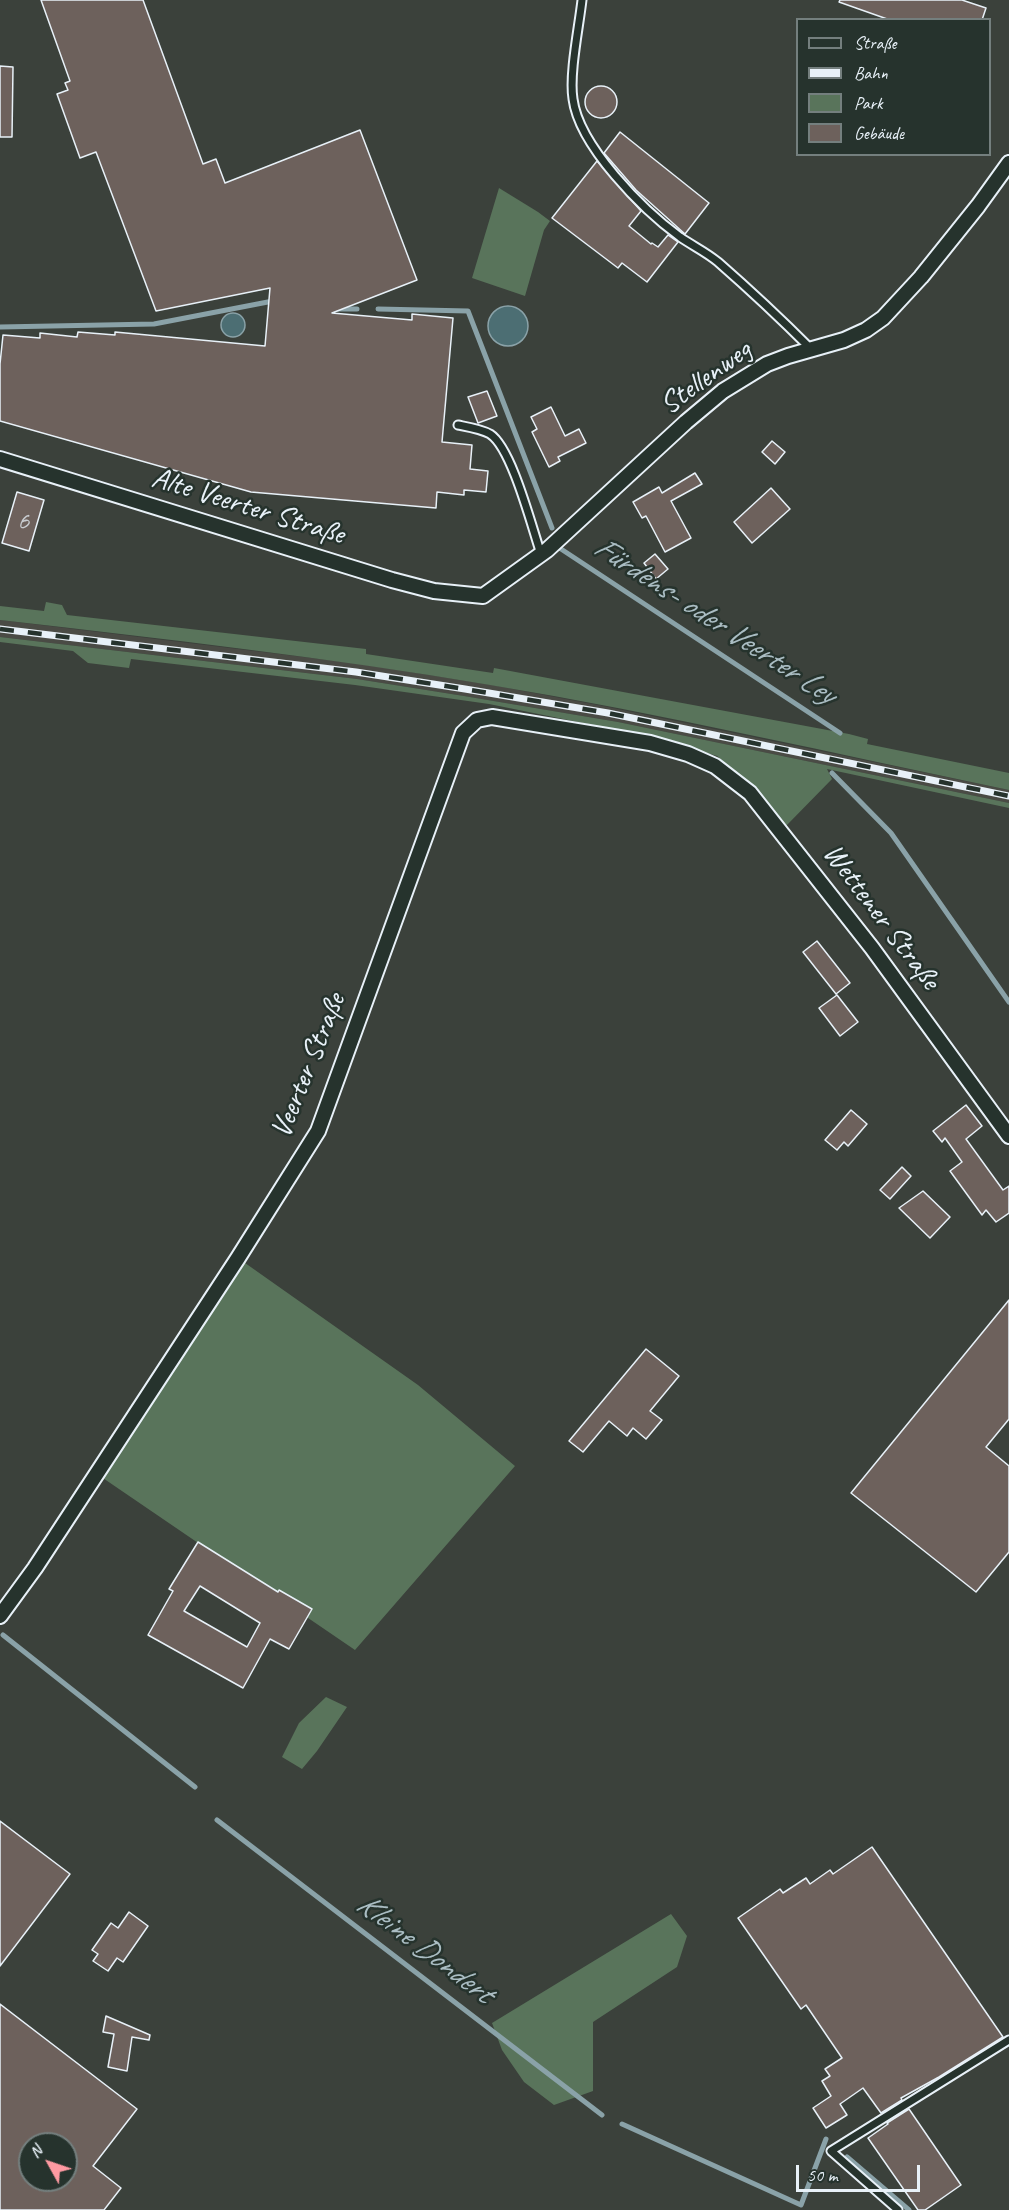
<!DOCTYPE html>
<meta charset="utf-8">
<style>
body{margin:0}
#map{position:relative;width:1009px;height:2210px;overflow:hidden;background:#3b413b;font-family:Caveat,sans-serif}
canvas{display:block}
.legend{position:absolute;left:796px;top:18px;width:195px;height:138px;box-sizing:border-box;background:#26332d;border:2px solid #747f7e;margin:0;padding:8px 10px;list-style:none;font-size:18px;color:#e8f1f8}
.legend li{display:flex;align-items:center;gap:12px;height:30px}
.legend b{width:30px;border:2px solid #747f7e}
.north{position:absolute;left:18px;top:2132px;width:60px;height:60px;box-sizing:border-box;background:#26332d;border:2px solid #747f7e;border-radius:50%;rotate:310deg;font-size:16px;font-weight:700;line-height:24px;text-align:center;color:#e8f1f8}
.north::after{content:'';display:block;margin:auto;width:21px;height:27px;background:#ff9aa2;clip-path:polygon(50% 0,100% 100%,50% 72%,0 100%)}
.scale{position:absolute;left:796px;top:2165px;width:124px;height:27px;box-sizing:border-box;border:3px solid #e8f1f8;border-top:0;padding-left:8px;font-size:18px;line-height:21px;white-space:nowrap;color:#e8f1f8;-webkit-text-stroke:4px #26332d;paint-order:stroke}
</style>
<div id="map">
<canvas width="1009" height="2210"></canvas>
<ul class="legend">
<li><b style="height:8px;background:#26332d"></b>Straße</li>
<li><b style="height:8px;background:#e8f1f8"></b>Bahn</li>
<li><b style="height:16px;background:#59745b"></b>Park</li>
<li><b style="height:16px;background:#6d615c"></b>Gebäude</li>
</ul>
<div class="north">N</div>
<div class="scale">50 m</div>
</div>
<script>
const ctx = document.querySelector('canvas').getContext('2d');
ctx.lineJoin = 'round';
function paint(path, color) { ctx.fillStyle = color; ctx.fill(path, 'evenodd'); }
function strokePath(path, color, width, dash) { ctx.strokeStyle = color; ctx.lineWidth = width; ctx.lineCap = dash ? 'butt' : 'round'; ctx.setLineDash(dash || []); ctx.stroke(path); }
function write(font, color, halo, rows, align = 'center') {
  ctx.font = font + ' Caveat,sans-serif'; ctx.lineWidth = 5; ctx.setLineDash([]); ctx.textBaseline = 'middle'; ctx.strokeStyle = halo; ctx.fillStyle = color; for (const [text, x, y, turn = 0] of rows) {
    ctx.save(); ctx.translate(x, y); ctx.rotate((+turn || 0) * Math.PI / 180); ctx.textAlign = isNaN(turn) ? turn : align; if (halo) ctx.strokeText(text, 0, 0); ctx.fillText(text, 0, 0); ctx.restore();
  }
}
paint(new Path2D(`
 M0 620 361 664 492 685 608 707 1009 790V803L618 722 464 696 357 679 0 637Z`), '#4a4b45');
paint(new Path2D(`
 M499 188 538 212 550 221 544 230 525 296 472 278Z
 M46 602 62 605 67 615 366 649V654L493 673 494 668 849 734 868 739 867 744 1009 773V790C836 754 664 714 490 685 327 657 164 639 0 620V606L44 611Z
 M0 637 357 679 464 696 618 722 1009 803V808L827 769 832 779 786 826 756 790 717 756 657 738 489 704 355 685 131 659 129 668 88 663 73 651 0 642Z
 M238 1258 418 1385 515 1466 355 1650 97 1474Z
 M326 1697 347 1707 317 1751 302 1769 282 1757 299 1723Z
 M671 1914 687 1936 677 1967 593 2022V2091L554 2105 524 2082 502 2050 492 2023Z`), '#59745b');
const water = new Path2D(`
 M488 326a20 20 0 1 1 40 0a20 20 0 1 1-40 0Z
 M221 325a12 12 0 1 1 24 0a12 12 0 1 1-24 0Z`);
paint(water, '#4c6e73');
strokePath(water, '#8aa2a8', 1.5);
strokePath(new Path2D(`
 M338 309H357
 M378 309 468 311 552 528
 M0 327 154 324 273 301
 M561 549 840 733
 M832 773 891 833 1009 1002
 M3 1635 195 1787
 M217 1820 602 2115
 M622 2124 801 2205 826 2139
 M847 2157 909 2210`), '#8aa2a8', 5);
const building = new Path2D(`
 M41 0H143L203 164 216 159 225 183 360 130 417 280 332 313 412 320V314L453 318 442 442 472 445 470 469 488 471 486 492 464 490V495L437 492 436 508 251 492 0 421V364L3 335 40 338V333L77 337 78 332 115 335V332L265 346 270 288 156 311 96 152 80 158 57 94 68 90 65 83 70 81Z
 M840 0H962L986 8 982 20H890L839 2Z
 M0 66 13 67 12 137H0Z
 M585 102a16 16 0 1 1 32 0a16 16 0 1 1-32 0Z
 M620 132 709 203 685 234 636 190 604 153Z
 M597 161 641 211 629 226 651 244 652 243 658 247 668 235 678 242 647 282 622 263 618 268 552 218Z
 M487 391 497 416 478 423 468 397Z
 M551 407 565 436 579 429 586 443 558 457 560 461 549 467 532 432 537 429 531 417Z
 M772 441 785 452 775 464 762 452Z
 M695 473 702 484 671 501 691 538 665 552 646 516 642 518 633 502 659 487 662 493Z
 M771 488 790 509 752 543 734 522Z
 M17 492 44 500 29 551 2 543Z
 M655 554 668 569 656 579 644 563Z
 M817 941 850 983 836 994 803 952Z
 M837 995 858 1022 840 1036 819 1008Z
 M966 1105 982 1126 966 1139 1003 1190 1009 1186V1213L996 1222 986 1210 982 1215 950 1171 962 1162 945 1138 942 1142 933 1131Z
 M851 1110 867 1124 848 1146 844 1142 837 1150 825 1140Z
 M902 1167 911 1176 890 1199 880 1190Z
 M923 1191 950 1217 930 1238 899 1208Z
 M1009 1300V1419L986 1447 1009 1466V1552L976 1592 851 1493Z
 M646 1349 679 1376 650 1411 662 1420 646 1439 633 1428 627 1436 609 1421 583 1452 569 1441Z
 M198 1542 278 1592 279 1590 312 1609 289 1649 270 1639 243 1688 148 1635 173 1591 169 1589ZM200 1586 260 1623 247 1647 184 1611Z
 M0 1821 70 1874 0 1966Z
 M872 1847 1003 2037 939 2077 901 2098 902 2100 881 2113 863 2088 840 2104 847 2115 826 2128 813 2108 831 2096 822 2081 830 2076 825 2069 842 2058 806 2005 801 2009 738 1918 780 1889 783 1893 806 1878 810 1884 830 1870 833 1874Z
 M129 1912 148 1926 123 1962 117 1958 108 1971 93 1961 98 1954 92 1950 111 1923 118 1928Z
 M0 2004 137 2109 93 2166 121 2188 104 2210H0ZM30 2144H66V2180H30Z
 M106 2016 150 2035 149 2040 132 2037 127 2071 108 2067 114 2034 103 2032Z
 M909 2109 961 2185 925 2210H918L868 2138 888 2124 887 2123Z`);
paint(building, '#6d615c');
strokePath(building, '#e8f1f8', 1.5);
const lane = new Path2D(`
 M582 0C579 27 569 74 573 99 579 146 643 210 680 237 693 246 706 252 718 262 750 290 781 319 811 349
 M458 425C468 427 481 429 490 434 512 448 532 528 541 554
 M898 2210 831 2151 1009 2040`);
const street = new Path2D(`
 M0 459 392 580 434 591 483 596 547 550 686 422 723 391 767 364 788 356 844 340 866 330 883 318 921 277 978 206 1009 163
 M0 1616 35 1568 238 1258 318 1131 463 733 477 720 492 717 650 743 688 754 715 766 750 793 872 948 1009 1136`);
strokePath(lane, '#e8f1f8', 11);
strokePath(street, '#e8f1f8', 18);
strokePath(lane, '#26332d', 7);
strokePath(street, '#26332d', 14);
const rail = new Path2D(`
 M0 629 356 672 465 689 608 713 1009 796`);
strokePath(rail, '#e8f1f8', 7);
strokePath(rail, '#26332d', 4.5, [14]);
write('27px', '#c9cdd1', null, [
 ["6",23,522]
]);
write('30px', '#e8f1f8', '#26332d', [
 ["Stellenweg",706,378,-36],
 ["Alte Veerter Straße",248,507,17],
 ["Wettener Straße",881,917,53],
 ["Veerter Straße",309,1066,-68]
]);
write('italic 32px', '#aabdc3', '#26332d', [
 ["Fürdens- oder Veerter Ley",714,621,33],
 ["Kleine Dondert",424,1949,37]
]);
</script>
